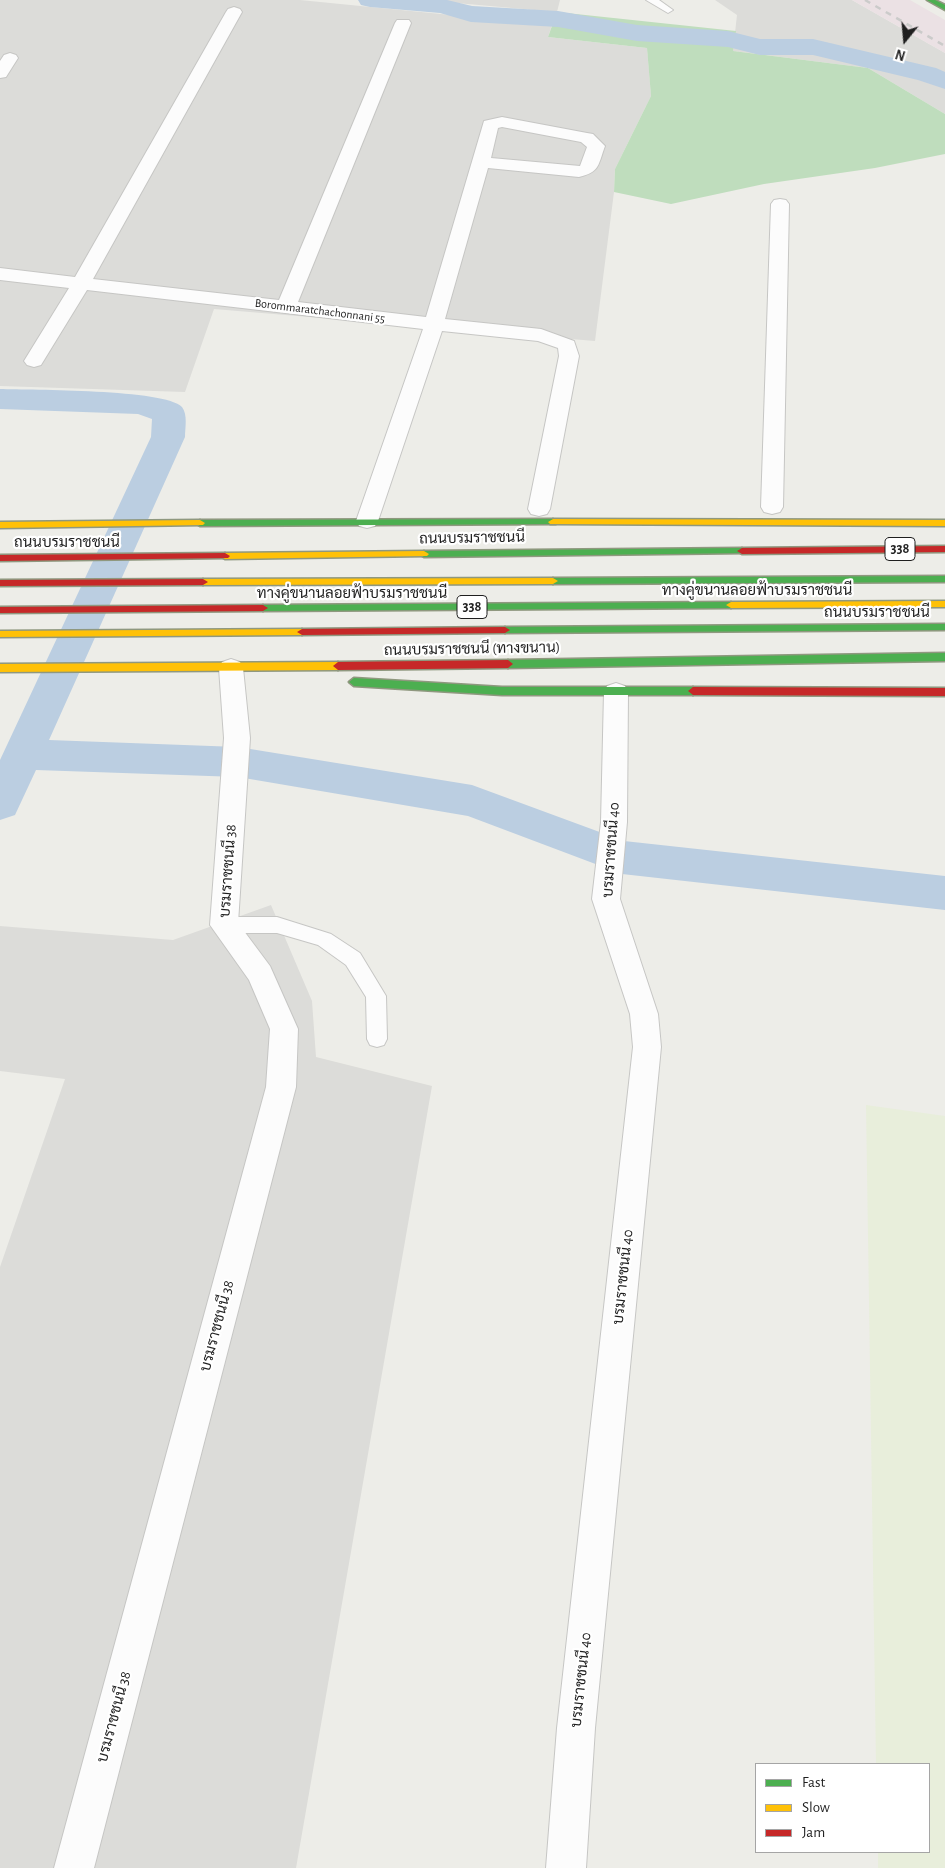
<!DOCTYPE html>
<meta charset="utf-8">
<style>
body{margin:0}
#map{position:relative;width:945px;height:1868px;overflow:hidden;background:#edede8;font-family:"Alegreya Sans",sans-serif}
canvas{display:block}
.legend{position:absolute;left:755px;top:1763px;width:175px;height:90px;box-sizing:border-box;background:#fff;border:1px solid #a5a5a5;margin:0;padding:6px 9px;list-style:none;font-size:15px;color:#1f1f1f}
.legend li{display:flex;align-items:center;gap:10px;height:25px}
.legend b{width:25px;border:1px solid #a5a5a5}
.north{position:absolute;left:880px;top:15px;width:50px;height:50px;-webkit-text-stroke:4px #fff;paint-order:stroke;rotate:197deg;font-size:14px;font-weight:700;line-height:20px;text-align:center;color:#1f1f1f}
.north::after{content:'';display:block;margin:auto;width:18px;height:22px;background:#1f1f1f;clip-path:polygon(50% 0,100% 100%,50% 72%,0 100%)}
</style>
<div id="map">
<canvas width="945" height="1868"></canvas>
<ul class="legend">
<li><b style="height:6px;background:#4caf50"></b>Fast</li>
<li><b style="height:6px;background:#ffc107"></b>Slow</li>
<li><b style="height:6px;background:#c62828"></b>Jam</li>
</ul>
<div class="north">N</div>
</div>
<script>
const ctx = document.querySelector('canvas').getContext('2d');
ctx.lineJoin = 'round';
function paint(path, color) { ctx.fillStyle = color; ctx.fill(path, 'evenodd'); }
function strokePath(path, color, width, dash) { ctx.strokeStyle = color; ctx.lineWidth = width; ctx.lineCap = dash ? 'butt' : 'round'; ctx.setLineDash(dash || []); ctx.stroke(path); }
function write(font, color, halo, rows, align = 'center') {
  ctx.font = font + ' "Alegreya Sans",Sarabun,sans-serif'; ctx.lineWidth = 4.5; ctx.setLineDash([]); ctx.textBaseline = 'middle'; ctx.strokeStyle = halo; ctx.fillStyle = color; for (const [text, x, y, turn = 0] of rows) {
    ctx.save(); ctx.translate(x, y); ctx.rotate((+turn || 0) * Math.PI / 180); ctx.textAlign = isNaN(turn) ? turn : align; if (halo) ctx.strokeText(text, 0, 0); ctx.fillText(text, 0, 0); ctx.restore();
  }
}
paint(new Path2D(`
 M0 0H300L552 25 548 37 647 48 651 96 615 169 614 192 595 341 214 309 185 392 0 386Z
 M423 0H560L557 12Z
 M715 0H852L945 53V114L868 68 733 51 737 15Z
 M271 905 312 1001 316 1057 432 1086 296 1868H0V1267L65 1079 0 1071V926L173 940Z`), '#dcdcd9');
paint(new Path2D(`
 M852 0H910L945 20V53Z`), '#ebe1e4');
paint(new Path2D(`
 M866 1105 945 1116V1868H878V1852H929V1764H876Z`), '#e8eedb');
paint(new Path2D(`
 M557 12 736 31 733 51 868 68 945 114V154L875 168 764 184 671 204 614 192 615 169 651 96 647 48 548 37Z`), '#bfddbd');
paint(new Path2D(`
 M358 0H447L472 6 558 11 637 25 728 31 760 39H813L936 68 945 72V89L918 80 813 55H760L728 47 637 41 558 27 471 22 440 13 370 7 361 5Z
 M0 389C31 390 165 389 182 407 188 415 185 428 185 437L49 740 238 747 472 785 624 841 945 876V910L622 874 468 816 238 777 36 770 15 815 0 820V760L151 437 152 419 138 414 0 409Z`), '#bbcee1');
const lane = new Path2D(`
 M646 0H659L673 10 668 13Z
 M224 917H277L331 934 360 953 386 996 387 1039 384 1045 377 1047 370 1045 367 1039 366 997 346 965 318 945 277 933H224L217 930 215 925 217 920Z`);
const street = new Path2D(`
 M234 7 240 9 242 12 93 279 279 300 395 23 397 20H409L411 23 298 302 426 317 484 121 502 117 587 133 593 134 605 146C598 165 600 172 579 177L488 168 445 319 541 329 574 341 579 356 550 509 547 514 539 516 531 514 528 509 559 356 558 348 538 341 442 331 378 521 375 526 367 528 359 526 356 521 423 329 87 290 41 365 34 367 27 365 24 361 69 288 0 280V268L75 277 226 12 228 9ZM502 127 581 142 587 147 580 166 491 158 498 128Z
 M10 53 16 55 18 58 6 77 0 78V61L4 55Z
 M780 199 786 200 789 204 783 507 780 512 772 514 764 512 761 507 771 204 774 200Z
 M231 659 240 662 243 668 250 738 238 923 270 966 298 1029 296 1087 94 1868H54L266 1087 270 1029 249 980 210 925 224 738 219 668 222 662Z
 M616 683 625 686 628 692 627 822 620 899 658 1014 661 1047 595 1728 586 1868H546L557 1728 633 1047 630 1014 592 899 601 822 604 692 607 686Z`);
const fast = new Path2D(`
 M927 0H935L945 5V10Z
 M553 519 558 522 556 524 200 526 195 523 200 520Z
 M742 548 747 551 745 553 424 557 419 554 424 551Z
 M945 576V582L553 584 548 581 553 578Z
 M731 602 736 605 731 608 263 611 258 608 263 605Z
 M945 624V630L505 633 500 630 505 627Z
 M945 653V661L508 668 503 664 508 660Z
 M354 678 502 687H693L698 691 693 695H502L354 686 349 682Z`);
const slow = new Path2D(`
 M553 519 945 520V526L550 524 548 522Z
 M200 520 205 523 203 525 0 528V522Z
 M424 551 429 554 427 556 225 559 220 556 225 553Z
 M553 578 558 581 553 584 203 585 198 582 203 579Z
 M945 601V607L731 608 726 605 731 602Z
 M302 629 307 632 302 635 0 637V631Z
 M338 662 343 666 338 670 0 672V664Z`);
const jam = new Path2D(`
 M945 546V552L742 554 737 551 742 548Z
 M225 553 230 556 228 558 0 561V555Z
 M203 579 208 582 203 585 0 586V580Z
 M263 605 268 608 263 611 0 613V607Z
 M505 627 510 630 505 633 302 635 297 632 302 629Z
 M508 660 513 664 508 668 338 670 333 666 338 662Z
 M693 687 945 688V696L693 695 688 691Z`);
strokePath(lane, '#c6c6c4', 2);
strokePath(street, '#c6c6c4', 2);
strokePath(fast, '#8f987f', 3);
strokePath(slow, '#8f987f', 3);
strokePath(jam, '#8f987f', 3);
paint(lane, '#fcfcfc');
paint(street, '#fcfcfc');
paint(fast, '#4caf50');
paint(slow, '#ffc107');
paint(jam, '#c62828');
strokePath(new Path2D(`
 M865 0 945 46`), '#cbcbca', 2.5, [6, 6]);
write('12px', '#1f1f1f', '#fff', [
 ["Borommaratchachonnani 55",320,311,7]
]);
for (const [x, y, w] of [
 [900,549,30],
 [472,607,30]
]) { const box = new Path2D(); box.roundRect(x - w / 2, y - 11.5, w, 23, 4); ctx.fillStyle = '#fff'; ctx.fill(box); strokePath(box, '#1f1f1f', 1); }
write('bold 14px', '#1f1f1f', null, [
 ["338",900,549],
 ["338",472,607]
]);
write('15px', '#1f1f1f', '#fff', [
 ["ถนนบรมราชชนนี",472,538,-1],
 ["ถนนบรมราชชนนี",67,542],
 ["ทางคู่ขนานลอยฟ้าบรมราชชนนี",757,590],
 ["ทางคู่ขนานลอยฟ้าบรมราชชนนี",352,593],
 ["ถนนบรมราชชนนี",877,612],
 ["ถนนบรมราชชนนี (ทางขนาน)",472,649,-1],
 ["บรมราชชนนี 40",611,850,-86],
 ["บรมราชชนนี 38",228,871,-86],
 ["บรมราชชนนี 40",623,1277,-84],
 ["บรมราชชนนี 38",217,1326,-75],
 ["บรมราชชนนี 40",581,1680,-84],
 ["บรมราชชนนี 38",114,1717,-75]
]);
</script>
